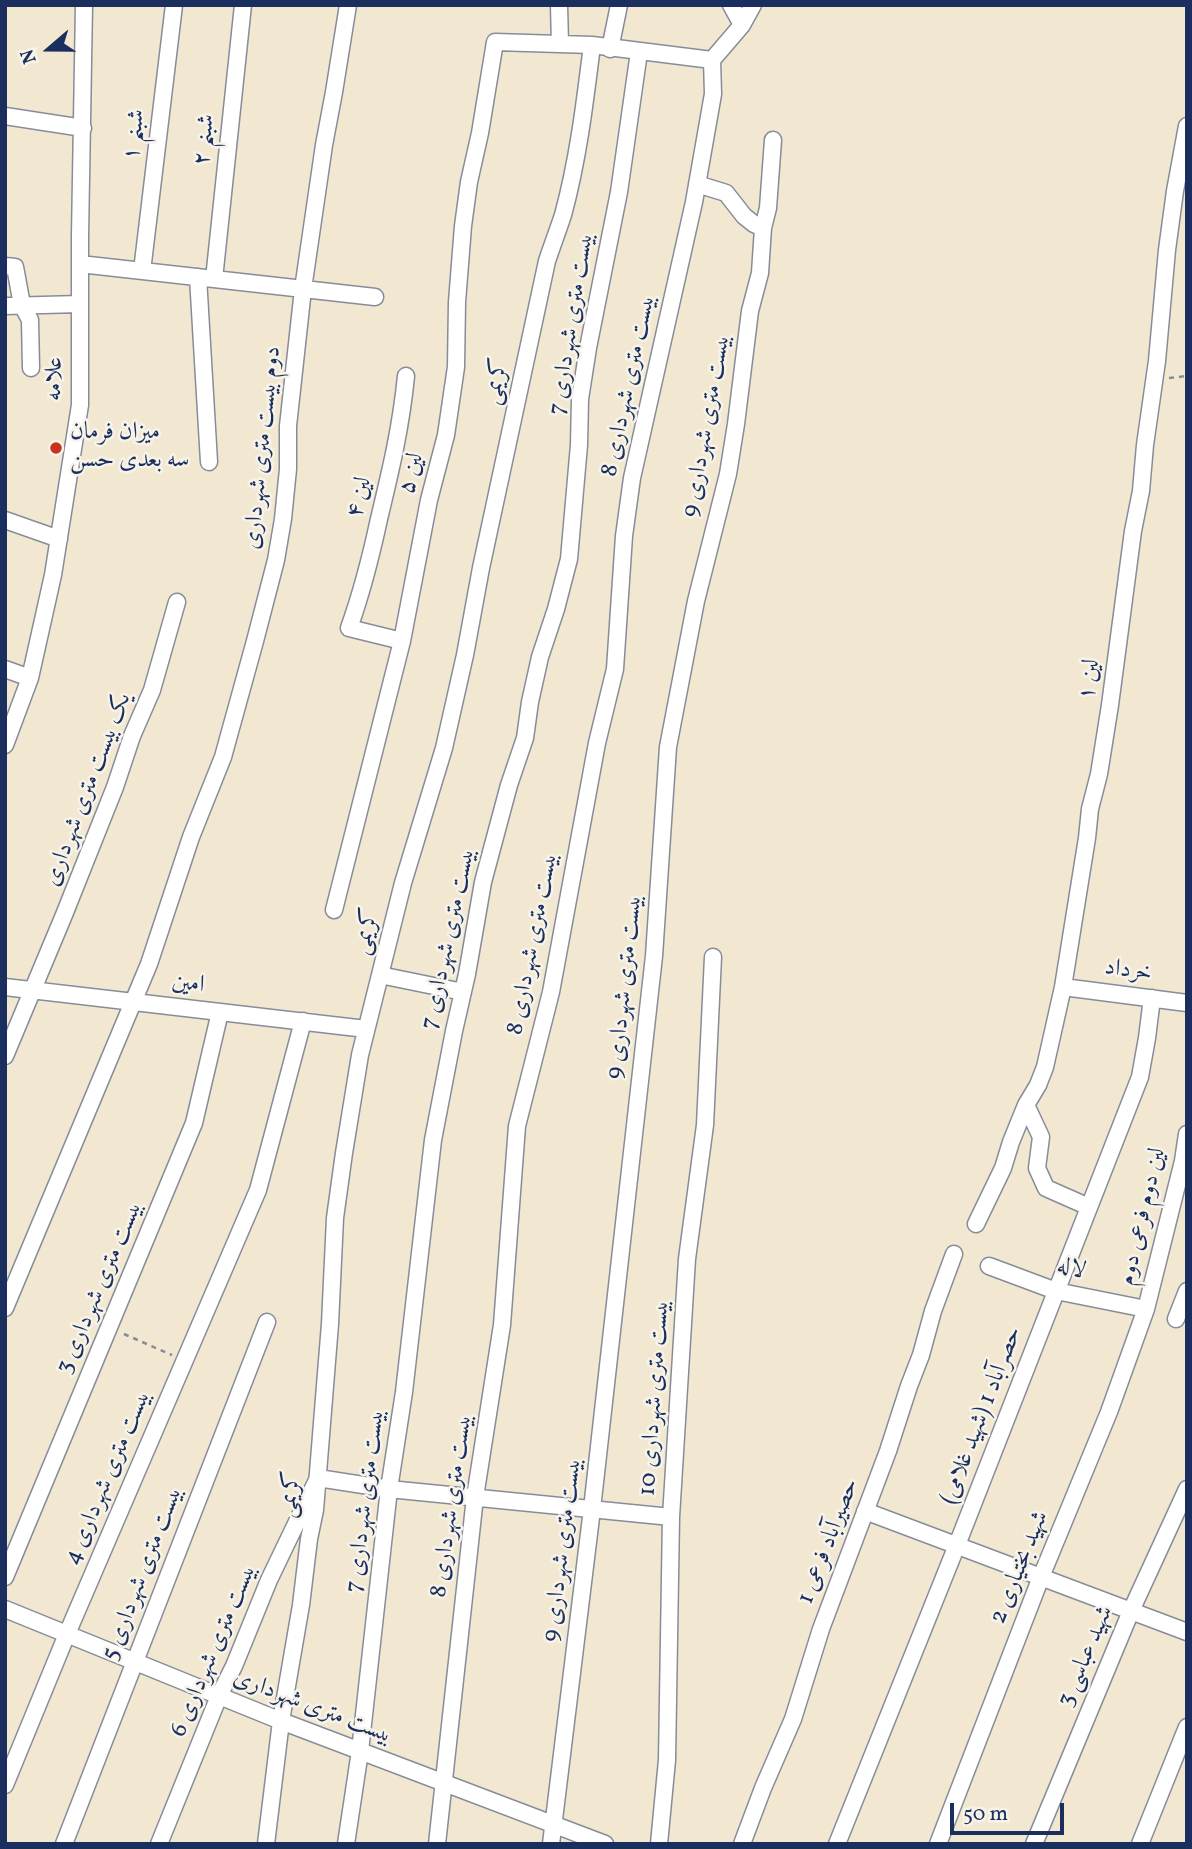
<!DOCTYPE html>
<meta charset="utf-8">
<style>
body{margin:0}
#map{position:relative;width:1192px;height:1849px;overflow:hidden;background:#f2e8d1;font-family:Vollkorn,serif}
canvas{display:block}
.frame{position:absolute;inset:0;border:7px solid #1b2f5e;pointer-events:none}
.north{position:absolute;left:14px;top:14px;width:70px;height:70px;-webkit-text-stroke:5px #f7f3e8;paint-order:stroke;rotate:250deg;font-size:19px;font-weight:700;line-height:28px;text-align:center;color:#1b2f5e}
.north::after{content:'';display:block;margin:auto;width:24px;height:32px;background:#1b2f5e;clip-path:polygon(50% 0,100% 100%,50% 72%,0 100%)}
.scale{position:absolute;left:950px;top:1803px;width:114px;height:32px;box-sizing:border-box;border:4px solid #1b2f5e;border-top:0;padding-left:9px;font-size:21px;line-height:24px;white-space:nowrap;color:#1b2f5e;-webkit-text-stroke:5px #f7f3e8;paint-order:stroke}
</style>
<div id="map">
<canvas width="1192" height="1849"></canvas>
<div class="frame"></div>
<div class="north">N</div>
<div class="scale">50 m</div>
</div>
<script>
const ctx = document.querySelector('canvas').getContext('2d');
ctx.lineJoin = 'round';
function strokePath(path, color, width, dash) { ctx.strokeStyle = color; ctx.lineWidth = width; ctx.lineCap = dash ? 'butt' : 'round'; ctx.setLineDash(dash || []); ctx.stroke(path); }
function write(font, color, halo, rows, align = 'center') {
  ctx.font = font + ' Vollkorn,Amiri,serif'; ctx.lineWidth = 5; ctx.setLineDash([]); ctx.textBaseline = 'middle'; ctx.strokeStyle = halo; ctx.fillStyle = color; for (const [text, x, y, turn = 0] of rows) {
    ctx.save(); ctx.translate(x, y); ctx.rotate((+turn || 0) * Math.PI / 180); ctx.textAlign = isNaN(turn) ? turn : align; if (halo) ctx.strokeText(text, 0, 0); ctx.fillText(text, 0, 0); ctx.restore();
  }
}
const minor = new Path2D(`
 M559 5 560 44
 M742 25 753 5
 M610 49 619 5
 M712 60 742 25 731 5
 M5 116 83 128
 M697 184 726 193 744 216 754 224 763 228
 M80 264 375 297
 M5 266 15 267 22 305 30 320 31 368
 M142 271 174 5
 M198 277 209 462
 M214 279 243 5
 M5 306 80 304
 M5 520 59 539
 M402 641 349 628C362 592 371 556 379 519 391 469 401 427 406 376
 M5 669 30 678
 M5 745 30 678 53 575 80 405V236L84 5
 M334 910 402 641 429 500 446 435 456 367 457 302 463 226 469 182 480 133 495 42 592 45 712 60
 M380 975 463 992
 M5 987 366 1029
 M1063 987 1187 1003
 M5 1056 64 915 115 787 132 736 152 690 177 602
 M1026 1105 1041 1137 1037 1168 1046 1188 1089 1207
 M976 1224 1003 1168 1011 1142 1026 1105 1038 1085 1045 1067 1063 987 1087 838 1090 809 1099 774 1110 705 1133 531 1141 491 1145 445 1157 361 1167 250 1175 191 1187 126
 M989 1266 1056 1291 1146 1309
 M5 1308 149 964 191 837 223 757 255 641 276 560 283 519 288 469V426L303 289 324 145 334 92 348 5
 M1176 1319 1187 1291
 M865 1511 1187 1632
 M5 1577 194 1123 220 1012
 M5 1609 281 1721 605 1844
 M5 1785 67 1634 258 1190 303 1021
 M64 1844 267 1322
 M159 1844 219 1696 234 1666 269 1580 318 1478 389 1489 671 1517
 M266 1844 281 1721 301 1605 309 1539 315 1510 330 1324 335 1218 344 1153 360 1055 403 883 444 748 465 655 481 568 547 261C552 246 558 230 563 215 578 160 585 102 592 45
 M346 1844 360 1751 389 1489 404 1392 433 1140 454 1031 467 974 483 882 509 785 525 738 530 702 540 657 556 609 569 559 579 445 580 399 588 348 619 192 639 52
 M437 1844 475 1497 502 1325 517 1126 551 992 597 743 615 669 624 536 632 478 694 202 713 94 712 60
 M551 1844 592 1509 654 956 668 747 696 601 728 474 736 424 750 311 760 273 763 228 768 208 773 140
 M659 1844 667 1760 671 1517 687 1259 705 1125 713 957
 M742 1844 763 1788 793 1719 821 1629 888 1451 909 1386 921 1355 933 1311 954 1254
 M837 1844 957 1545 1140 1077 1147 1038 1152 998
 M938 1844 1041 1577 1109 1412 1146 1309 1183 1161 1187 1134
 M1034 1844 1131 1611 1187 1489
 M1140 1844 1187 1727`);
strokePath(minor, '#868c98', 19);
strokePath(new Path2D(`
 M1169 378 1187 376
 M124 1334 172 1355`), '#868c98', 2.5, [5, 5]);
strokePath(minor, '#fff', 16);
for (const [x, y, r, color] of [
 [56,448,7,"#c8321e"]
]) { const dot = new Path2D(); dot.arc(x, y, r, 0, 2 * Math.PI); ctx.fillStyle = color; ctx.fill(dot); strokePath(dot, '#f7f3e8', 2.5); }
write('24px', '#1b2f5e', '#f7f3e8', [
 ["شبنم ۱",136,135,-83],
 ["شبنم ۲",206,140,-84],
 ["بیست متری شهرداری 7",573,324,-81],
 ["علامه",56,379,-89],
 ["کریمی",498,382,-78],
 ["بیست متری شهرداری 8",630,386,-78],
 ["بیست متری شهرداری 9",708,426,-80],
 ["دوم بیست متری شهرداری",264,448,-84],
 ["لین ۵",413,474,-76],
 ["لین ۴",361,498,-76],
 ["لین ۱",1091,680,-82],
 ["یک بیست متری شهرداری",89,790,-69],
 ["کریمی",368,932,-76],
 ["بیست متری شهرداری 7",450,939,-78],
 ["بیست متری شهرداری 8",534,944,-79],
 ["خرداد",1128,972,8],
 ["امین",188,985,7],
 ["بیست متری شهرداری 9",626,987,-84],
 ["لین دوم فرعی دوم",1144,1217,-77],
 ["لاله",1071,1270,14],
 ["بیست متری شهرداری 3",101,1288,-67],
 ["بیست متری شهرداری 10",656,1398,-86],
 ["حصرآباد 1 (شهید غلامی)",983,1416,-69],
 ["بیست متری شهرداری 4",109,1478,-67],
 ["کریمی",292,1495,-82],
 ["بیست متری شهرداری 7",367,1501,-83],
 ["بیست متری شهرداری 8",453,1506,-82],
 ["حصیرآباد فرعی 1",830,1542,-69],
 ["بیست متری شهرداری 9",564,1550,-83],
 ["شهید بختیاری 2",1021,1568,-68],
 ["بیست متری شهرداری 5",144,1574,-69],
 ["بیست متری شهرداری 6",215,1651,-67],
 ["شهید عباسی 3",1087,1657,-67],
 ["بیست متری شهرداری",312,1708,21]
]);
write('24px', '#1b2f5e', '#f7f3e8', [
 ["میزان فرمان",70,434],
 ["سه بعدی حسن",70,462]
], 'left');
</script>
